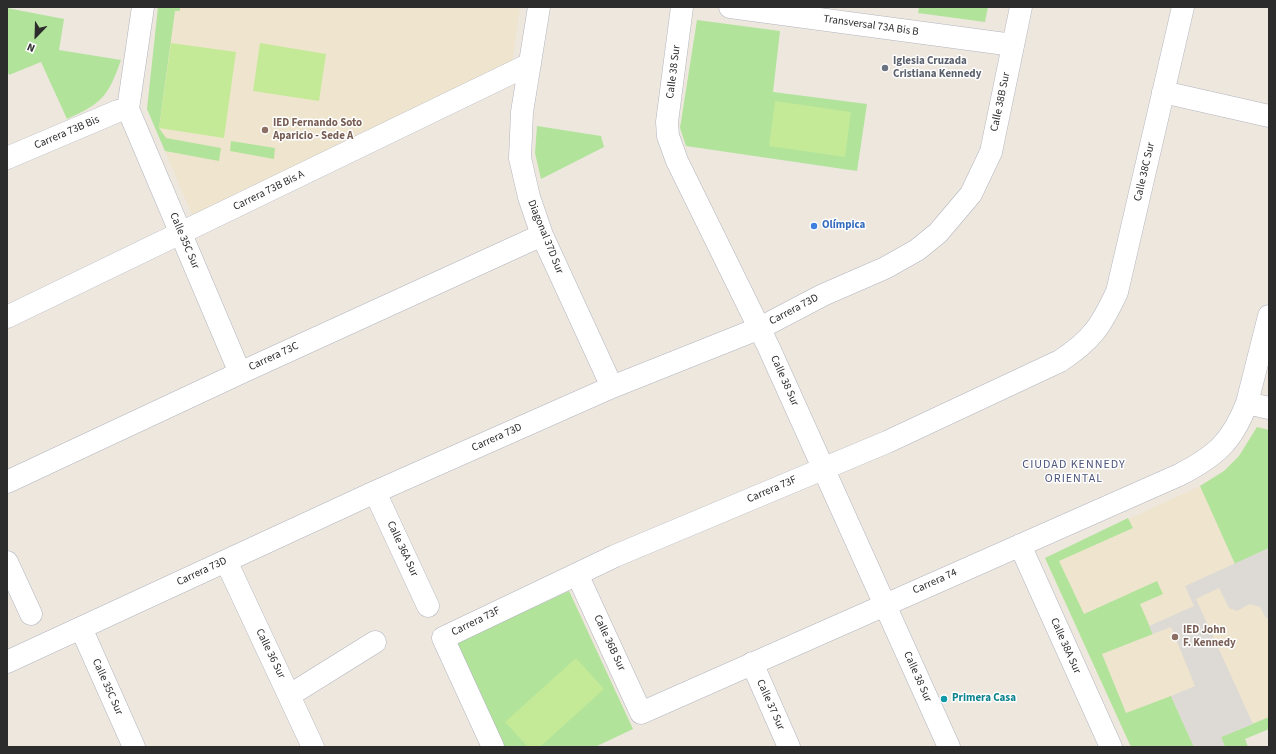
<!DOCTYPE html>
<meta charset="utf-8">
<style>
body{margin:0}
#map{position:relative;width:1276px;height:754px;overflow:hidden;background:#ede7de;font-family:"Source Sans 3",sans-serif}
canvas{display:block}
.frame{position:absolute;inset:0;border:8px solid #2c2c2c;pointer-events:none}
.north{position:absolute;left:16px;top:16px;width:40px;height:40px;-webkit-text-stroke:3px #fff;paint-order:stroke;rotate:203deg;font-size:11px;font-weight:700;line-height:16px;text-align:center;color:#2c2c2c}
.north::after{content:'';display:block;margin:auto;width:14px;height:18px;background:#2c2c2c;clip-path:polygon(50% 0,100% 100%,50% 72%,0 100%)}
</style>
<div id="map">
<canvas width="1276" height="754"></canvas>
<div class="frame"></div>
<div class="north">N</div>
</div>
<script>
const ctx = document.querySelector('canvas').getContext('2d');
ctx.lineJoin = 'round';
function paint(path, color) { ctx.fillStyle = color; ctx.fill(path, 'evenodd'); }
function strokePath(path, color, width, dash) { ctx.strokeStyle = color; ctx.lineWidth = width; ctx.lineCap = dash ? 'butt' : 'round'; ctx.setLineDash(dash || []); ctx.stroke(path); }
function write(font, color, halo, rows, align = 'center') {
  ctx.font = font + ' "Source Sans 3",sans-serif'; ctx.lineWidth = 3; ctx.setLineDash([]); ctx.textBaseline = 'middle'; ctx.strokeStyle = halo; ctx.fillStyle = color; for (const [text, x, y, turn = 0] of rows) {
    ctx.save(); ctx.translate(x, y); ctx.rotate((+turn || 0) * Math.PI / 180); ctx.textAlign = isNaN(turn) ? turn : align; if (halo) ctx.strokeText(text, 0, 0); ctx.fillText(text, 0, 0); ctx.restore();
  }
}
paint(new Path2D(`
 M158 7H520L512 65 192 215 147 109Z
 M1257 427 1269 430V729L1245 739 1248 747H1131L1045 558 1200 486 1224 471 1239 456Z`), '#efe5ce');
paint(new Path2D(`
 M158 7H180V11H175L159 128 166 138 221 148 219 161 165 151 147 109Z
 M919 7H988L985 22 918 13Z
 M7 8 64 19 59 50 121 60C108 96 103 103 67 119L41 62 9 75 7 70Z
 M697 20 780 31 773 92 867 104 857 171 686 146 680 128Z
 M537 126 601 136 604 147 541 179 535 153Z
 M231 141 275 148 274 159 230 151Z
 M1257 427 1269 430V548L1235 564 1200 486 1224 471 1239 456Z
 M1128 518 1133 528 1059 561 1084 614 1157 581 1163 594 1140 604 1153 634 1102 654 1126 713 1171 696 1194 747H1131L1045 558Z
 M569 591 633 729 595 747H502L454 644Z
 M1269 717V729L1245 739 1248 747H1225L1221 737Z`), '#b1e39b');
paint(new Path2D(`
 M171 43 236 52 224 138 159 128Z
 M260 43 326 54 319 101 253 91Z
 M775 101 851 112 845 157 769 146Z
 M576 658 604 689 540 747H528L505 722Z`), '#c4ea97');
paint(new Path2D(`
 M1269 548V619L1266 618 1260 607 1250 604 1237 611 1229 608 1219 588 1196 599 1253 724 1221 737 1225 747H1194L1171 696 1195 686 1171 627 1153 634 1149 626 1194 606 1185 586Z`), '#dddad5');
const minor = new Path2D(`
 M539 7 522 112 520 158 529 197 542 235 612 387
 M682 7 667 122 668 136 677 161 769 348 949 747
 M730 7 1013 45
 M1163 92 1269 116
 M128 109 240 373
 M128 109 143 7
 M7 158 118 111 128 109
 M7 317 530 64
 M1247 403 1269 408
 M7 482 240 373 542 235
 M375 492 428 606
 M1020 545 1111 747
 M226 561 313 747
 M7 562 31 614
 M577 574 641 713 1179 475C1216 456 1232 442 1247 403L1269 316
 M81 628 134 747
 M7 662 375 492 612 387 760 328 823 295 885 268 917 250 938 233 971 194 991 152 1021 7
 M752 663 789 747
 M290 695 375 642
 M493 747 443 638 615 556 887 442 1060 361C1092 340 1101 326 1117 292L1183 7`);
strokePath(minor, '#b2b4bf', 23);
strokePath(minor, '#fff', 22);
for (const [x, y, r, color] of [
 [885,68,4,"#6b7280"],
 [265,130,4,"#8d6e63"],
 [814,226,4,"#3f7fe0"],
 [1175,637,4,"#8d6e63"],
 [944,699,4,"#0f9aa8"]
]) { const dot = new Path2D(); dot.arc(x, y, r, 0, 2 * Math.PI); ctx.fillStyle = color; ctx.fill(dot); strokePath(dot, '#fff', 1.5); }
write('11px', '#2c2c2c', '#fff', [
 ["Transversal 73A Bis B",871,26,8],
 ["Calle 38 Sur",674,72,-83],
 ["Calle 38B Sur",1001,102,-78],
 ["Carrera 73B Bis",67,133,-23],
 ["Calle 38C Sur",1145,172,-77],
 ["Carrera 73B Bis A",269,191,-26],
 ["Diagonal 37D Sur",545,237,68],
 ["Calle 35C Sur",184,241,67],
 ["Carrera 73D",794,310,-28],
 ["Carrera 73C",274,357,-25],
 ["Calle 38 Sur",784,381,66],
 ["Carrera 73D",497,438,-24],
 ["Carrera 73F",772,490,-23],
 ["Calle 36A Sur",402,549,65],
 ["Carrera 73D",202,572,-25],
 ["Carrera 74",935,582,-24],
 ["Carrera 73F",476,622,-26],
 ["Calle 36B Sur",609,643,65],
 ["Calle 38A Sur",1065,646,66],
 ["Calle 36 Sur",270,654,64],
 ["Calle 38 Sur",917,677,66],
 ["Calle 35C Sur",107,687,66],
 ["Calle 37 Sur",770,705,66]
]);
write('bold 11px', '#5b616d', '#fff', [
 ["Iglesia Cruzada",893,62],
 ["Cristiana Kennedy",893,75]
], 'left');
write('bold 11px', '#785e54', '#fff', [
 ["IED Fernando Soto",273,124],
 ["Aparicio - Sede A",273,137],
 ["IED John",1183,631],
 ["F. Kennedy",1183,644]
], 'left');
write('bold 11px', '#366cbe', '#fff', [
 ["Olímpica",822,226]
], 'left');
write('bold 11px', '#0d838f', '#fff', [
 ["Primera Casa",952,699]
], 'left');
ctx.letterSpacing = '1px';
write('12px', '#4c537d', '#fff', [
 ["CIUDAD KENNEDY",1074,465],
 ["ORIENTAL",1074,479]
]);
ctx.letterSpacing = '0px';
</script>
